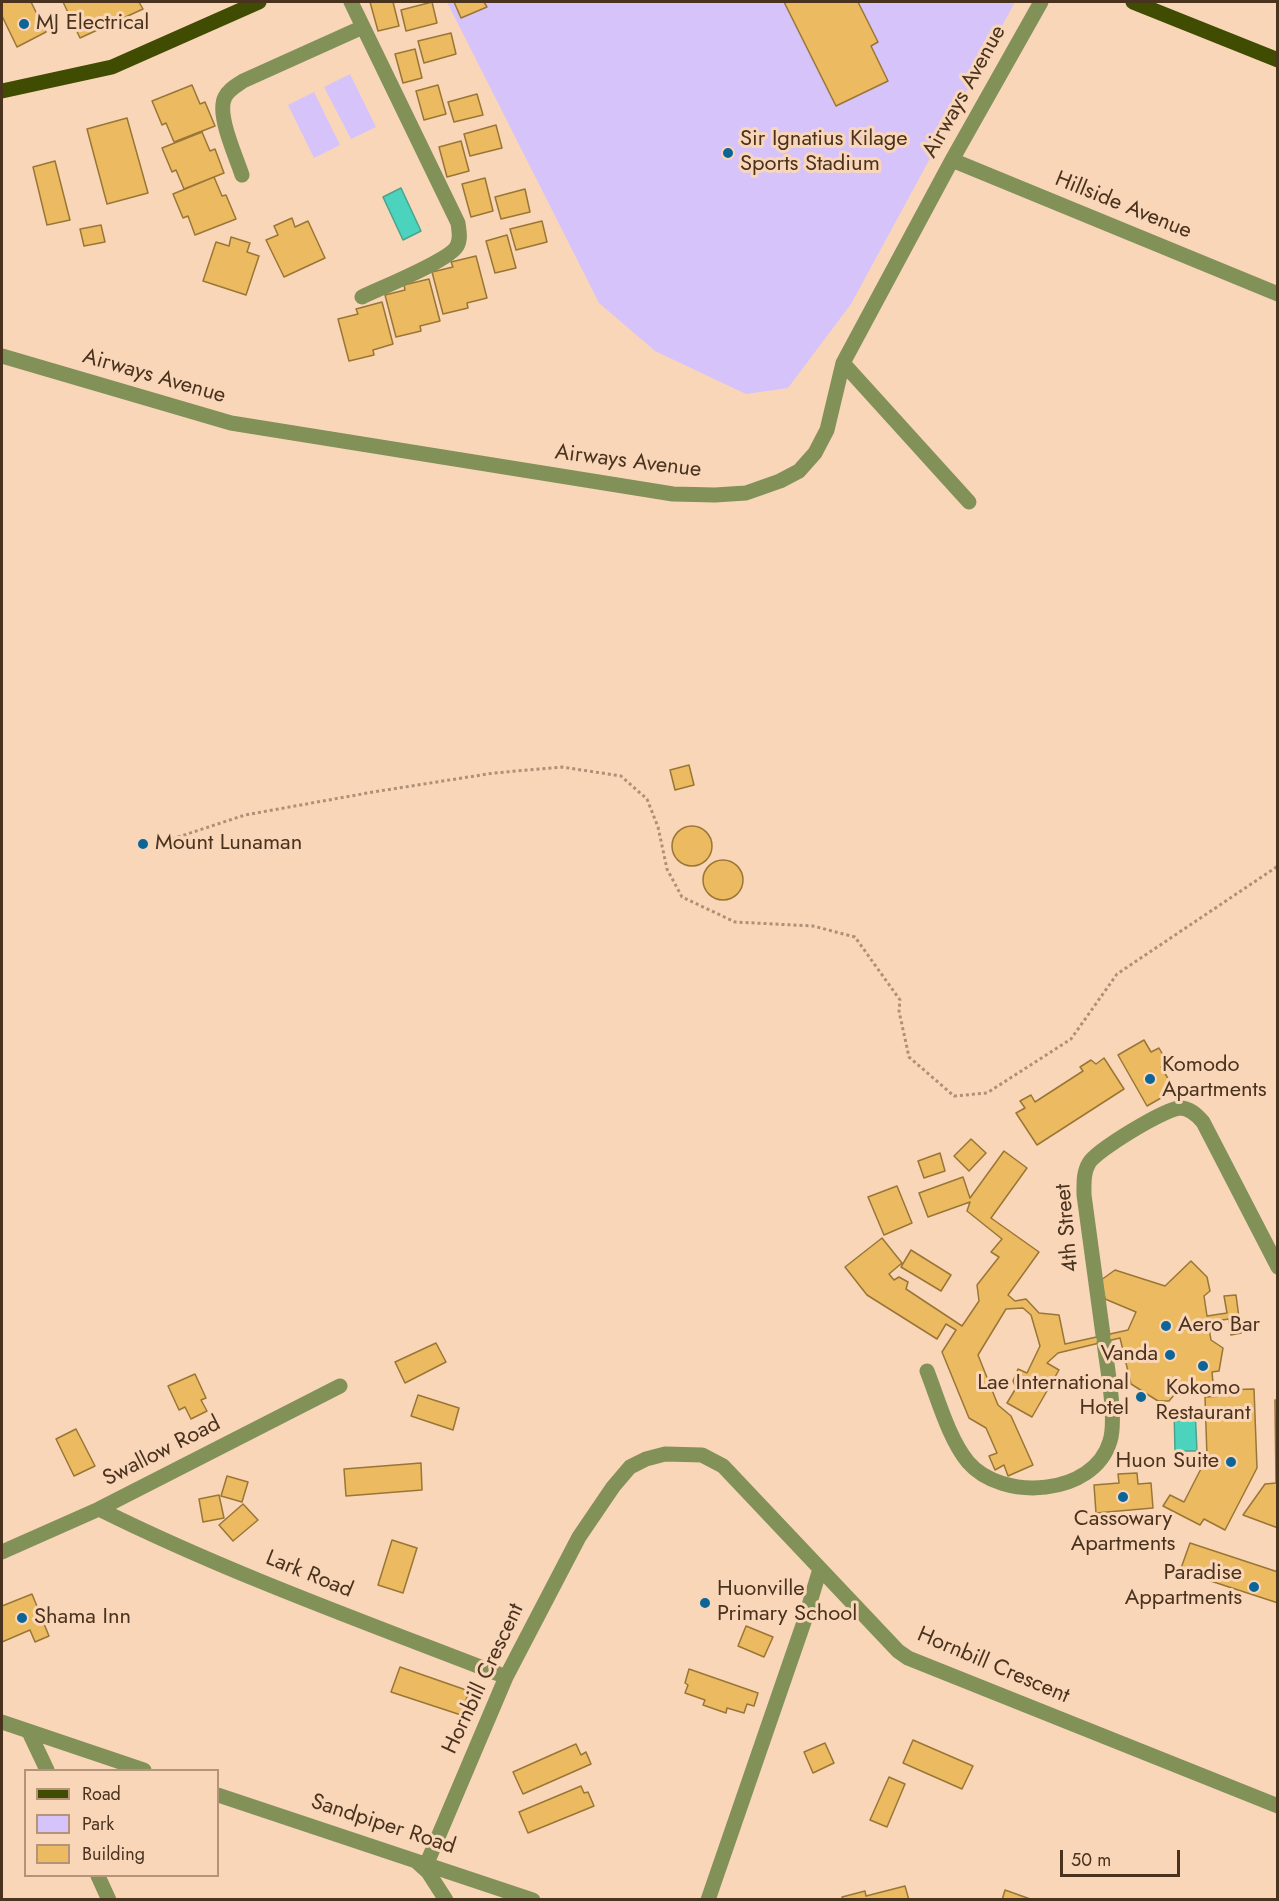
<!DOCTYPE html>
<style>
body{margin:0}
#map{position:relative;width:1279px;height:1901px;overflow:hidden;background:#fad6b9;font-family:Jost,sans-serif}
canvas{display:block}
.frame{position:absolute;inset:0;border:3px solid #49321e;pointer-events:none}
.legend{position:absolute;left:24px;top:1769px;width:195px;height:108px;box-sizing:border-box;background:#fad6b9;border:2px solid #b3947b;margin:0;padding:8px 10px;list-style:none;font-size:18px;color:#49321e}
.legend li{display:flex;align-items:center;gap:12px;height:30px}
.legend b{width:30px;border:2px solid #b3947b}
.scale{position:absolute;left:1060px;top:1850px;width:120px;height:27px;box-sizing:border-box;border:3px solid #49321e;border-top:0;padding-left:8px;font-size:18px;line-height:21px;white-space:nowrap;color:#49321e;-webkit-text-stroke:4px #fad6b9;paint-order:stroke}
</style>
<div id="map">
<canvas width="1279" height="1901"></canvas>
<div class="frame"></div>
<ul class="legend">
<li><b style="height:8px;background:#3f4c02"></b>Road</li>
<li><b style="height:16px;background:#d6c3fa"></b>Park</li>
<li><b style="height:16px;background:#ebba61"></b>Building</li>
</ul>
<div class="scale">50 m</div>
</div>
<script>
const ctx = document.querySelector('canvas').getContext('2d');
ctx.lineJoin = 'round';
function paint(path, color) { ctx.fillStyle = color; ctx.fill(path, 'evenodd'); }
function strokePath(path, color, width, dash) { ctx.strokeStyle = color; ctx.lineWidth = width; ctx.lineCap = dash ? 'butt' : 'round'; ctx.setLineDash(dash || []); ctx.stroke(path); }
function write(font, color, halo, rows, align = 'center') {
  ctx.font = font + ' Jost,sans-serif'; ctx.lineWidth = 6; ctx.setLineDash([]); ctx.textBaseline = 'middle'; ctx.strokeStyle = halo; ctx.fillStyle = color; for (const [text, x, y, turn = 0] of rows) {
    ctx.save(); ctx.translate(x, y); ctx.rotate((+turn || 0) * Math.PI / 180); ctx.textAlign = isNaN(turn) ? turn : align; if (halo) ctx.strokeText(text, 0, 0); ctx.fillText(text, 0, 0); ctx.restore();
  }
}
paint(new Path2D(`
 M447 2H1015L851 304 788 388 746 394 655 351 599 303Z
 M350 74 376 127 351 139 324 87Z
 M314 92 340 145 314 158 288 105Z`), '#d6c3fa');
const water = new Path2D(`
 M401 188 421 231 403 240 383 197Z
 M1195 1408 1197 1451H1175L1174 1409Z`);
paint(water, '#4cd3be');
strokePath(water, '#4ba38e', 1.5);
const building = new Path2D(`
 M2 2H31L46 32 17 47 2 16Z
 M63 2H139L143 9 80 38Z
 M370 2H393L399 26 378 31Z
 M432 2 437 23 406 31 401 10Z
 M454 2H484L487 7 461 18Z
 M784 2H858L878 42 871 46 888 81 836 106Z
 M451 33 456 54 424 63 418 41Z
 M415 49 422 78 403 83 395 54Z
 M192 85 200 104 205 102 215 126 174 142 166 123 162 125 152 101Z
 M438 85 446 114 424 120 416 91Z
 M477 94 483 115 454 122 448 102Z
 M127 118 148 193 107 204 87 129Z
 M496 125 502 148 470 156 464 134Z
 M202 132 210 151 215 149 224 173 184 189 176 170 172 172 162 148Z
 M461 141 469 171 447 177 439 147Z
 M55 161 70 220 47 225 33 167Z
 M214 177 222 196 226 195 236 219 195 235 188 216 183 218 173 194Z
 M485 178 493 211 471 217 462 184Z
 M525 189 530 212 501 219 495 197Z
 M292 218 295 227 308 221 325 258 284 277 266 240 278 235 274 226Z
 M542 221 547 242 516 250 510 229Z
 M101 225 105 242 84 246 80 229Z
 M507 235 516 268 495 273 486 241Z
 M231 237 250 243 247 252 259 256 246 295 203 281 216 242 229 246Z
 M476 256 487 298 467 303 468 308 443 314 432 272 453 267 451 262Z
 M429 279 440 321 420 326 421 331 396 337 385 295 405 290 404 285Z
 M382 302 393 344 373 350 374 355 349 361 338 319 358 314 356 309Z
 M689 765 694 785 675 790 670 770Z
 M672 846a20 20 0 1 1 40 0a20 20 0 1 1-40 0Z
 M703 880a20 20 0 1 1 40 0a20 20 0 1 1-40 0Z
 M1144 1040 1151 1052 1159 1048 1168 1064 1161 1067 1175 1090 1147 1106 1118 1055Z
 M1104 1058 1124 1089 1037 1145 1016 1113 1025 1108 1020 1101 1031 1095 1035 1102 1083 1071 1080 1067 1091 1060 1096 1064Z
 M971 1139 986 1153 969 1171 954 1156Z
 M1004 1151 1027 1168 991 1218 1039 1252 1008 1295 1015 1301 1026 1299 1039 1313 1059 1315 1065 1344 1128 1330 1136 1312 1105 1299 1101 1280 1115 1270 1165 1286 1191 1261 1207 1277 1210 1291 1204 1296 1207 1316 1227 1313 1224 1296 1236 1295 1241 1333 1231 1335 1229 1319 1208 1322 1211 1340 1223 1348 1219 1371 1212 1372 1213 1383 1180 1388 1169 1401H1158L1131 1384 1120 1338 1058 1353 1047 1363 1059 1370 1032 1417 1007 1403 1016 1388 1013 1381 1018 1369 1027 1373 1040 1346 1031 1315 1023 1308 1006 1309 978 1355 998 1405 1011 1416 1033 1465 1008 1476 1004 1465 995 1470 989 1456 997 1453 986 1428 969 1418 942 1352 956 1330 946 1324 937 1339 867 1295 845 1267 882 1238 902 1263 889 1274 894 1280 899 1277 908 1282 906 1289 962 1326 979 1301 977 1285 999 1257 991 1252 1002 1239 967 1211 970 1202 928 1217 919 1193 963 1177 970 1198Z
 M940 1153 945 1171 924 1178 918 1161Z
 M897 1186 912 1223 884 1235 868 1197Z
 M911 1250 951 1275 941 1291 901 1267Z
 M436 1343 446 1362 405 1383 395 1362Z
 M195 1374 206 1398 201 1400 207 1411 191 1419 185 1407 179 1410 168 1386Z
 M1254 1389 1257 1468 1225 1530 1204 1519 1200 1525 1163 1506 1170 1495 1184 1502 1207 1457 1205 1397 1222 1396V1390Z
 M418 1395 459 1408 453 1430 411 1416Z
 M1275 1400H1278V1528L1243 1515 1265 1484 1276 1483Z
 M76 1429 95 1466 74 1476 56 1439Z
 M421 1463 422 1490 346 1496 344 1469Z
 M1137 1473 1138 1484 1151 1483 1153 1508 1096 1513 1094 1485 1119 1483 1118 1474Z
 M227 1476 248 1482 242 1502 221 1496Z
 M219 1495 224 1518 203 1522 199 1499Z
 M243 1504 258 1520 233 1541 219 1525Z
 M392 1540 417 1548 403 1593 378 1585Z
 M1190 1543 1278 1572V1603L1180 1571Z
 M32 1594 49 1636 35 1642 30 1630 2 1642V1606Z
 M746 1626 773 1637 764 1657 738 1646Z
 M400 1667 469 1691 461 1715 391 1692Z
 M689 1669 758 1693 754 1706 747 1704 744 1713 727 1708 726 1713 703 1705 705 1700 685 1693 688 1685 685 1683Z
 M913 1740 973 1766 962 1789 903 1763Z
 M825 1743 834 1763 813 1773 804 1752Z
 M576 1744 581 1755 586 1752 591 1764 523 1794 513 1772Z
 M889 1777 905 1784 887 1827 870 1820Z
 M581 1786 584 1793 588 1792 594 1806 528 1833 519 1812Z
 M905 1886 909 1900H843L842 1897 865 1891 866 1896Z
 M1005 1890 1033 1900H1002Z`);
paint(building, '#ebba61');
strokePath(building, '#997636', 1.5);
strokePath(new Path2D(`
 M172 839 245 815 373 792 494 773 562 767 621 776 647 799 658 827 667 869 682 897 735 922 813 926 855 937 900 1000 899 1011 909 1057 954 1096 987 1093 1071 1039 1117 974 1278 866`), '#ae9076', 3, [3, 3]);
strokePath(new Path2D(`
 M351 2 458 223C459 231 461 239 457 246 449 261 380 288 362 297
 M952 160 1278 294
 M242 175C236 156 216 114 225 97 229 89 236 86 243 81L363 27
 M2 356 231 423 673 494 715 495 746 493 780 481 799 471 815 453 827 430 843 363 952 160 1041 2
 M843 363 969 502
 M1103 1335 1084 1195C1084 1185 1083 1173 1089 1163 1097 1150 1164 1109 1180 1108 1190 1108 1197 1115 1203 1122L1278 1267
 M927 1371C938 1399 949 1439 968 1462 1002 1502 1094 1496 1110 1441 1117 1419 1107 1367 1104 1342
 M99 1509C230 1574 370 1624 506 1677
 M2 1552 99 1509 340 1386
 M2 1722 144 1770
 M29 1732 47 1770
 M218 1795 533 1900
 M417 1862 428 1872 446 1900
 M427 1863 506 1677 579 1537 613 1487 630 1467 646 1459 665 1454 702 1455 723 1466 898 1651 908 1658 1278 1806
 M98 1876 109 1900
 M708 1900 804 1622 820 1569`), '#829158', 15);
strokePath(new Path2D(`
 M1133 2 1278 60
 M2 91 112 67 259 2`), '#3f4c02', 15);
for (const [x, y, r, color] of [
 [24,24,6,"#0c6596"],
 [728,153,6,"#0c6596"],
 [143,844,6,"#0c6596"],
 [1150,1079,6,"#0c6596"],
 [1166,1326,6,"#0c6596"],
 [1170,1355,6,"#0c6596"],
 [1203,1366,6,"#0c6596"],
 [1141,1397,6,"#0c6596"],
 [1231,1462,6,"#0c6596"],
 [1123,1497,6,"#0c6596"],
 [1254,1587,6,"#0c6596"],
 [705,1603,6,"#0c6596"],
 [22,1618,6,"#0c6596"]
]) { const dot = new Path2D(); dot.arc(x, y, r, 0, 2 * Math.PI); ctx.fillStyle = color; ctx.fill(dot); strokePath(dot, '#fad6b9', 2); }
write('22px', '#49321e', '#fad6b9', [
 ["MJ Electrical",36,24],
 ["Sir Ignatius Kilage",740,140],
 ["Sports Stadium",740,165],
 ["Mount Lunaman",155,844],
 ["Komodo",1162,1066],
 ["Apartments",1162,1091],
 ["Aero Bar",1178,1326],
 ["Vanda",1158,1355,"right"],
 ["Lae International",1129,1384,"right"],
 ["Hotel",1129,1409,"right"],
 ["Kokomo",1203,1389,"center"],
 ["Restaurant",1203,1414,"center"],
 ["Huon Suite",1219,1462,"right"],
 ["Cassowary",1123,1520,"center"],
 ["Apartments",1123,1545,"center"],
 ["Paradise",1242,1574,"right"],
 ["Appartments",1242,1599,"right"],
 ["Huonville",717,1590],
 ["Primary School",717,1615],
 ["Shama Inn",34,1618]
], 'left');
write('22px', '#49321e', '#fad6b9', [
 ["Airways Avenue",965,92,-61],
 ["Hillside Avenue",1123,206,22],
 ["Airways Avenue",154,377,16],
 ["Airways Avenue",628,462,7],
 ["4th Street",1068,1228,-95],
 ["Swallow Road",162,1452,-27],
 ["Lark Road",309,1575,22],
 ["Hornbill Crescent",993,1666,23],
 ["Hornbill Crescent",484,1679,-65],
 ["Sandpiper Road",383,1825,18]
]);
</script>
